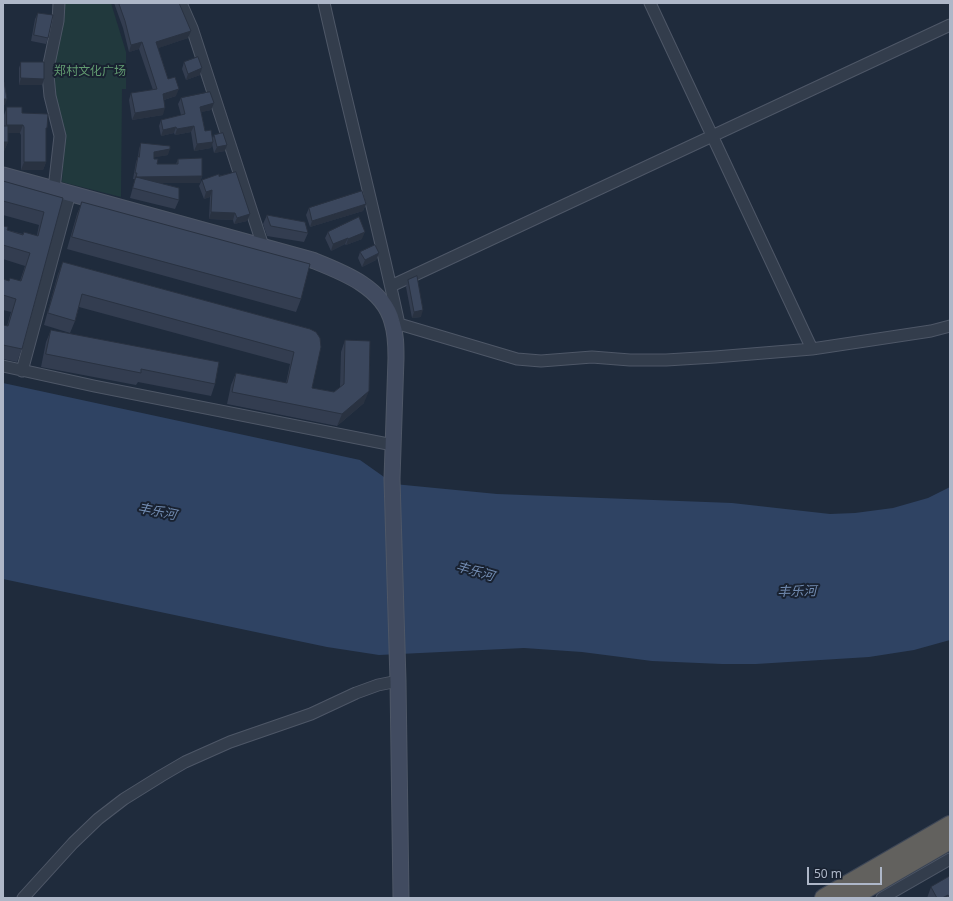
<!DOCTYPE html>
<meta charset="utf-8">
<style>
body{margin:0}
#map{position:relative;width:953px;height:901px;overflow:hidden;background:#1f2b3c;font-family:"Noto Sans",sans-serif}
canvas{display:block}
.frame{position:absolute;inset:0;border:4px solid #aeb7c8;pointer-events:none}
.scale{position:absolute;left:807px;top:867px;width:75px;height:18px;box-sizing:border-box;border:2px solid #aeb7c8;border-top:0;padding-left:5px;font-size:12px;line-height:14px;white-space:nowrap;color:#aeb7c8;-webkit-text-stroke:3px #192231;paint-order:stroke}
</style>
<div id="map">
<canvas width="953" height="901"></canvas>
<div class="frame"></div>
<div class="scale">50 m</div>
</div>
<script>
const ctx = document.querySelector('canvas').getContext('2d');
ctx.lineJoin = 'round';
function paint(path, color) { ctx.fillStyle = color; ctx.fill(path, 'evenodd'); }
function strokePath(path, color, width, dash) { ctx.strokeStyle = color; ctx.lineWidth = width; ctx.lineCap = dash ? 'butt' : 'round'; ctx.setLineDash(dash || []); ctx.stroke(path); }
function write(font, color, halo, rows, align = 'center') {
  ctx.font = font + ' "Noto Sans","Noto Sans SC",sans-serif'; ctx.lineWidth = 4; ctx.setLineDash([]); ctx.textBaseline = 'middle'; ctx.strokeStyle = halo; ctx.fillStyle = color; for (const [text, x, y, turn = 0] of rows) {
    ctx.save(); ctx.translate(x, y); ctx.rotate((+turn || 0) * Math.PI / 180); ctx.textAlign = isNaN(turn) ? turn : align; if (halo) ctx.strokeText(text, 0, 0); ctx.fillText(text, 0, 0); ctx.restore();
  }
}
paint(new Path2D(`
 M64 3H111L126 52V89H122L121 197 62 182 65 130 53 95 51 80Z`), '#21393d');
paint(new Path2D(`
 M3 383 360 460 394 484 497 494 732 503 830 514 855 513 893 508 928 498 950 487V640L914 650 869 657 756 664H722L652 661 582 652 524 648 379 655 327 647 3 579Z`), '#2f4363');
const minor = new Path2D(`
 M181 3 192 28 263 246
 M324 3C348 110 376 217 399 324L398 327
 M650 3 812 349
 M54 189 60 136 50 96 48 75 49 64 58 21 59 3
 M391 286 950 25
 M399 324 517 359 541 361 592 357 630 360H666L715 357 812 349 931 331 950 326
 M3 366 94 386 393 445
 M22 371 70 193
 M23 898 73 843 98 819 124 799 161 776 185 762 230 742 311 714 356 693 378 685 398 681
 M882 898 950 859`);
const secondary = new Path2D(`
 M3 175 312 260C342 272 383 287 392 322 396 334 396 346 396 358L392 479 398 681 401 898`);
const trunk = new Path2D(`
 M824 898 950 825
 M850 898 950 840`);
strokePath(minor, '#4e5767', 13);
strokePath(secondary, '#4e5767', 17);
strokePath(trunk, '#3e4757', 20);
strokePath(minor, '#333d4c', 11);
strokePath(secondary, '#414b60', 15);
strokePath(trunk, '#62615e', 18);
paint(new Path2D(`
 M114 3H179L188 38 158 48 168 79 176 96 164 100 163 115 132 120 129 100 131 93 153 90 139 49 129 52 123 28Z
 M38 13 48 38 46 44 31 41 35 19Z
 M21 62 44 79 42 85H19V68Z
 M184 62 200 75 186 80 182 69Z
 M181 98 211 110 201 112 205 131 213 138 214 135 225 151 214 153 212 144 211 148 194 151 191 132 175 135 174 133 161 136 159 126 161 120 181 115 178 104Z
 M7 107 22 113 46 133V162L43 170H21V135L20 133H8V142L4 151V115Z
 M141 143 168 155 154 157V159L157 164H176L178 159 202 176 200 183H161L179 200 175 209 130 198 134 183 135 179H133L136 162 138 157 139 149Z
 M219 176 250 214 247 221 234 224 233 220 209 219 210 197 204 199 199 186 202 180Z
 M3 181 63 198 22 349 17 362 3 359V325L7 326 11 312 3 310V279L9 281H20L25 266 3 259V226L7 230 23 234 37 235 39 225 3 215Z
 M82 202 301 299 296 312 67 249 77 214Z
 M366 204 363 211 310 227 306 215 309 208Z
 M267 215 308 233 304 242 267 236 263 224Z
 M328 232 362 239 346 245 345 244 331 251 325 238Z
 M360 252 379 253 376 260 362 267 358 258Z
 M63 262 310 329 312 388 334 392 340 387 341 352 345 340 364 403 337 426 227 404 231 385 236 373 286 383 290 364 79 307 75 321 70 333 44 325 58 274Z
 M408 280 421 317 412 318 406 287Z
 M51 330 215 384 211 396 138 382 136 385 41 367 46 342Z
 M950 876V898H927L931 887Z`), '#333d50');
paint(new Path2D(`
 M191 31 188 38 153 50 156 42Z
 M142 42 139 49 129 52 131 45Z
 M202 68 200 75 186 80 188 74Z
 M21 78 44 79 42 85H19Z
 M179 89 176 96 160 101 163 94Z
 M3 99H7L5 105H3Z
 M214 103 211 110 197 113 200 107Z
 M165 108 163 115 132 120 135 113Z
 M7 125H23L20 133H4Z
 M194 126 191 132 175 135 177 129Z
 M176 127 174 133 161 136 163 130Z
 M3 142H8L4 151H3Z
 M213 142 211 148 194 151 197 144Z
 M227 145 225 151 214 153 217 147Z
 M170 149 168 155 151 158 154 152Z
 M24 162H46L43 170H21Z
 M202 176 200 183H134L136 177Z
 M212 190 210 197 204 199 206 192Z
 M366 204 363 211 310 227 312 221Z
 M211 212 235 213 233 220 209 219Z
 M250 214 247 221 234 224 237 218Z
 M365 232 362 239 346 245 348 239Z
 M348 238 345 244 331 251 333 244Z
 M379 253 376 260 362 267 365 260Z
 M423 310 421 317 412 318 414 312Z
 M369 391 364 403 337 426 342 414Z
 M948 895 946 898H942Z`), '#293241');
const building = new Path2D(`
 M119 3H179L191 31 156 42 168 79 175 77 179 89 163 94 165 108 135 113 131 93 157 89 142 42 131 45 125 21Z
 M38 13 53 15 48 38 34 35Z
 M198 57 202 68 188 74 184 62Z
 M21 62H44V79L21 78Z
 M3 82H4L7 99H3Z
 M210 92 214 103 200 107 205 131 211 130 213 142 197 144 194 126 177 129 176 127 163 130 161 120 185 114 181 98Z
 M7 107H22V113L48 114 47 128H46V162H24V127L23 125H7Z
 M3 126H8V142H3Z
 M223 133 227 145 217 147 214 135Z
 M141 143 170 146V149L154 152V159H158L157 164H178V159L202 158V176L136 177 137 173H135L138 156 139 157Z
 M236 172 250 214 237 218 235 213 211 212 212 190 206 192 202 180 219 174V176Z
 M136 177 179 188V200L133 188Z
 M3 181 63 198 22 349 3 345V325L8 326 16 299 3 295V279L9 281 10 278 21 281 30 253 3 245V226L8 227 7 230 23 235 24 232 38 236 44 212 3 201Z
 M362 191 366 204 312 221 309 208Z
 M82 202 310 264 301 299 72 237Z
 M267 215 305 222 308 233 271 226Z
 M359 217 365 232 348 239V238L333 244 328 232Z
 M375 245 379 253 365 260 360 252Z
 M63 262 310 329 316 332 320 338 321 347 312 388 334 392 344 384 345 340 370 341 369 391 342 414 232 392 236 373 287 383 294 352 82 294 75 321 48 313Z
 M417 276 423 310 414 312 408 280Z
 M51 330 219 362 215 384 141 369V373L46 354Z
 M950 876V895L948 896V895L942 898H937L931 887Z`);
paint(building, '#3b475d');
strokePath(building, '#293241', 1);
write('12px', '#629c71', '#192231', [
 ["郑村文化广场",90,72]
]);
write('italic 13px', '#738db3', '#192231', [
 ["丰乐河",157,512,11],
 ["丰乐河",475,572,16],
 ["丰乐河",797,592,-1]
]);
</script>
